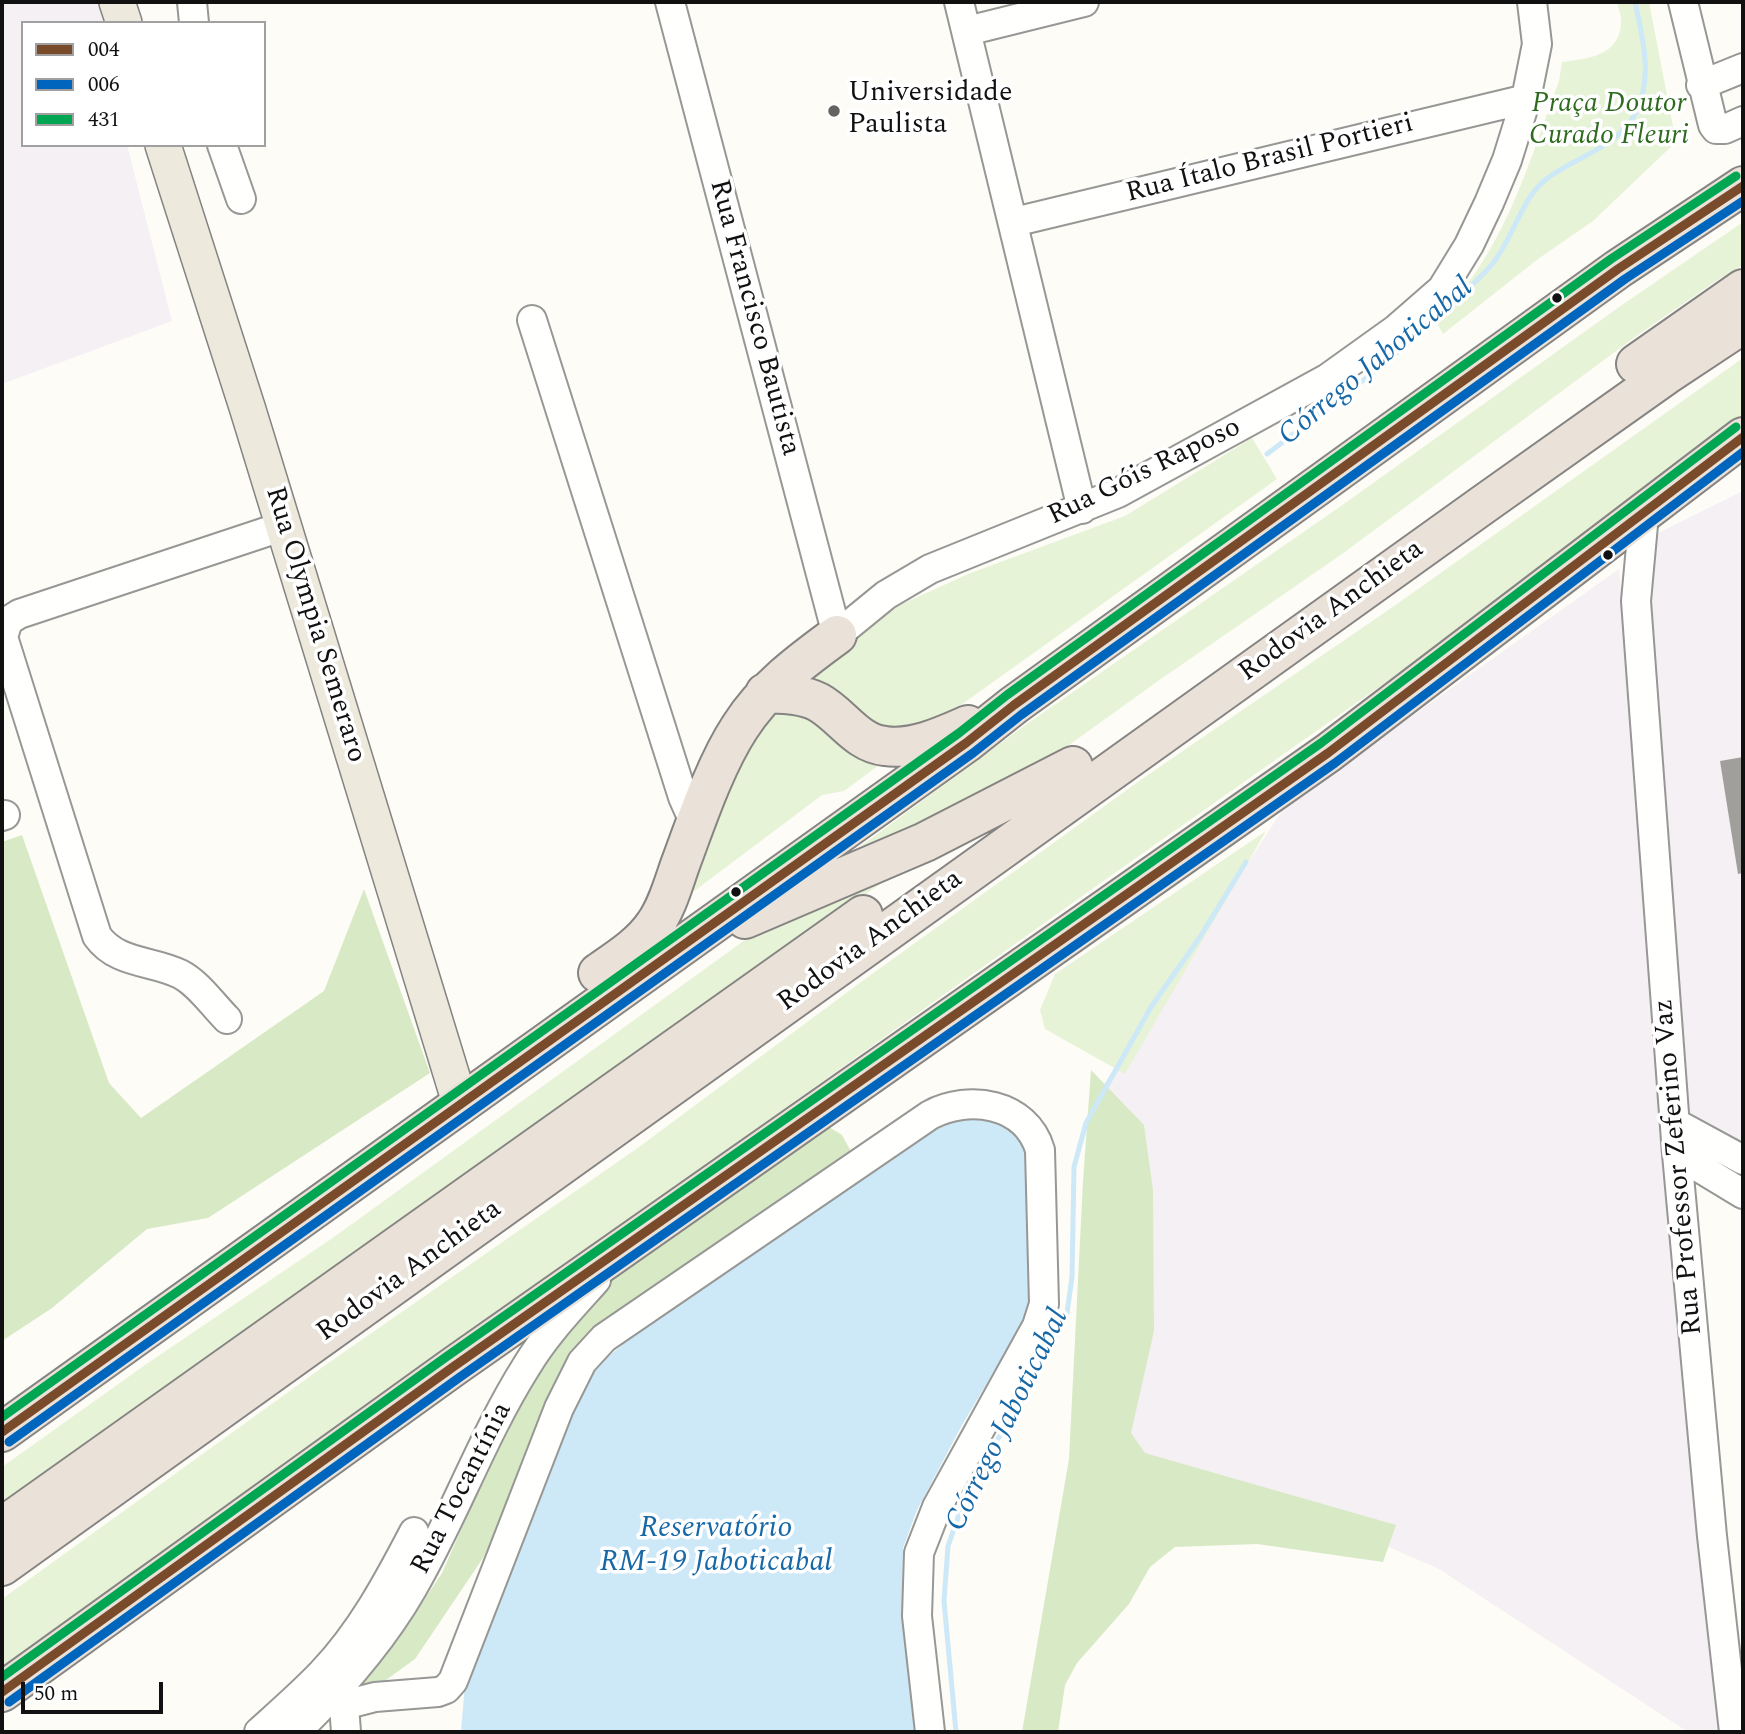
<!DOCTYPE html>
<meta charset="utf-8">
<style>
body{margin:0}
#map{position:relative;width:1745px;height:1734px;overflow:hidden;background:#fdfcf7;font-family:Spectral,serif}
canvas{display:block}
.frame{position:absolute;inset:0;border:4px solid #111;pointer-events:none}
.legend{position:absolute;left:21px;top:21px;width:245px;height:126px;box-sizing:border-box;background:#fff;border:2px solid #a0a0a0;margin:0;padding:9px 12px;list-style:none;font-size:21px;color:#111}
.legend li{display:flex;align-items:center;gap:14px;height:35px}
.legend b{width:35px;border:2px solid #a0a0a0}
.scale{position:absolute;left:21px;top:1682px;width:142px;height:32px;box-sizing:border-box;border:4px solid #111;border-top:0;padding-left:9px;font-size:21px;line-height:24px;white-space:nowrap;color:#111;-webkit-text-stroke:5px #fff;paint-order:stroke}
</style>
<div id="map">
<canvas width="1745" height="1734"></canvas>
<div class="frame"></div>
<ul class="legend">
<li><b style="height:9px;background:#7a4b2a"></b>004</li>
<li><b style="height:9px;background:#0065bd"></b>006</li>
<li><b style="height:9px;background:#00a651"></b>431</li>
</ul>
<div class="scale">50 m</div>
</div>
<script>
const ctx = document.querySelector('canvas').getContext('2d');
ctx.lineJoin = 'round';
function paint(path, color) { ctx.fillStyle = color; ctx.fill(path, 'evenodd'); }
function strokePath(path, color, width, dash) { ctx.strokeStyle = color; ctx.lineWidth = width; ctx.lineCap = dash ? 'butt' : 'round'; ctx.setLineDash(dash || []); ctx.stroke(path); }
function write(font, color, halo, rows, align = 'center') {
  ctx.font = font + ' Spectral,serif'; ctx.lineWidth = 7; ctx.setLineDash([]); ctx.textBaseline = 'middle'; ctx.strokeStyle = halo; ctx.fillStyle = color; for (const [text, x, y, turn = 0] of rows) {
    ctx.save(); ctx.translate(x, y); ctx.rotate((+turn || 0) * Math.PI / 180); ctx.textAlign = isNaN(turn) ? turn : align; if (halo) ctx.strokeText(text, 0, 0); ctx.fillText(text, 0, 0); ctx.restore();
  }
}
paint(new Path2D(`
 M2 2H114L120 23H23V145H127L172 321 2 384Z
 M1743 491V1190L1686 1155 1644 540Z
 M1619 569 1724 1732H1688L1439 1569 1327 1520 1096 1464 1102 1087 1285 806Z`), '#f5f0f3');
paint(new Path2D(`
 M1617 2H1649L1676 142 1593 221 1538 259 1443 334 1435 320C1503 257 1528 165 1559 81L1562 62C1587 59 1619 56 1621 24 1622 17 1618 8 1617 2Z
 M1743 222V265L1719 279 1635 337 1342 554 1158 681 1051 758 808 885 1024 726 1341 506 1622 305Z
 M1743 358V415L1423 656 1085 894 2 1667V1599L327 1364 639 1147 861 982 1142 779 1397 604Z
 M1252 438 1277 479 937 722 844 791 822 795 685 898 749 741 799 678 900 605 968 574 1125 516Z
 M1266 831 1125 1074 1045 1029 1040 1010 1055 974Z
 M932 850 794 941 2 1509V1467L145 1365 334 1237 767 924Z`), '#e7f3d7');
paint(new Path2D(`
 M22 835 109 1083 141 1118 324 991 364 889 430 1073 208 1218 147 1229 52 1308 2 1341V842Z
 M1091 1070 1144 1125 1153 1190 1154 1331 1131 1433 1145 1453 1396 1525 1383 1562 1257 1544 1175 1547 1150 1567 1129 1604 1077 1663 1065 1685 1058 1732H1022L1069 1459 1083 1181Z
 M824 1124 842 1135 853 1155 622 1313 515 1489 483 1558 415 1659 379 1685 353 1688 404 1630 442 1573 488 1469 545 1356 577 1317 631 1260Z`), '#d8eac5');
paint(new Path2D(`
 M968 1116C998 1121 1012 1124 1027 1153L1035 1298 1029 1313 962 1425 917 1510 903 1548 902 1614 916 1732H461L465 1683 568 1417 592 1375 609 1356 639 1331 713 1276 941 1122Z`), '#cde8f7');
strokePath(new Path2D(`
 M1267 454C1344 396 1420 339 1487 270 1511 245 1520 201 1544 181 1572 158 1615 149 1634 116 1654 81 1643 39 1635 2
 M956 1732 944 1601 948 1546 962 1506 979 1470 1032 1383 1067 1313 1072 1277 1074 1167 1086 1123 1151 1007 1200 937 1246 862`), '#cde8f7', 5);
paint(new Path2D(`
 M1743 757V873L1738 874 1720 761Z`), '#a19f9c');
const minor = new Path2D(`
 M192 2 194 23
 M670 2 837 635 886 595 930 569 1118 493 1328 378 1395 330 1442 289 1469 245 1489 203 1507 160 1526 99 1537 44 1532 2
 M959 2 1082 509
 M1683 2 1713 125 1716 129H1725L1743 121
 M967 31 1084 2
 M1701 85 1743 68
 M222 145 241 199
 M1014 222 1526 99
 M532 320 683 797 695 824
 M1644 514 1636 601 1677 1154 1712 1536 1734 1732
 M2 816 5 815
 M227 1019C213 1005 198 983 180 974 151 960 117 964 97 936L3 637 8 621 19 614 284 526
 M1675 1123 1743 1160
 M1677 1154 1743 1194
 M332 1696 344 1705 375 1697 438 1692 446 1689 453 1681 559 1408 582 1362 604 1338 930 1115C969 1094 1026 1103 1040 1150L1044 1304 1037 1326 937 1507 919 1553 917 1616 930 1732
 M344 1705 346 1732
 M259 1732C280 1713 302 1694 322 1673 361 1632 388 1582 414 1532
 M296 1732C340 1689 381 1643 412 1589 454 1517 482 1437 526 1367 545 1335 571 1308 596 1280`);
const major = new Path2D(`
 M117 2 124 23
 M163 145 248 410 461 1106`);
const highway = new Path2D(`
 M1636 364 1743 289
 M765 693C783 694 802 694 818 702 842 715 856 743 885 746 913 750 943 736 968 725
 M745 919 925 842 1073 766
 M598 973C618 959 641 945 655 924 667 907 673 885 680 865 696 822 715 765 740 727 765 688 800 662 837 635
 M2 1432 966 743 1014 705 1618 269 1743 186
 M2 1527 863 915
 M2 1566 1484 504 1666 375 1743 324
 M2 1692 453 1367 1328 753 1743 437`);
strokePath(minor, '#979795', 32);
strokePath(major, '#858482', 38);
strokePath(highway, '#858482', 42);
strokePath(minor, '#fffffe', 28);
strokePath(major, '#ede9dc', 35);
strokePath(highway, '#eae1d8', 38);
strokePath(new Path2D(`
 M2 1432 966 743 1014 705 1618 269 1743 186
 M2 1692 453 1367 1328 753 1743 437`), '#7a4b2a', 9);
strokePath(new Path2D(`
 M9 1442 973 753 1021 715 1625 279 1743 201
 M9 1702 460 1377 1335 763 1743 452`), '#0065bd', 9);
strokePath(new Path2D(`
 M2 1417 959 733 1007 695 1611 259 1736 176
 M2 1677 446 1357 1321 743 1736 427`), '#00a651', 9);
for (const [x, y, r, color] of [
 [834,111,7,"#646362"],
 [1557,298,6,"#111"],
 [1608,555,6,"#111"],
 [736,892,6,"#111"]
]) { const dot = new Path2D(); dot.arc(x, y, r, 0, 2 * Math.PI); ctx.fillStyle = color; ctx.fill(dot); strokePath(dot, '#fff', 2.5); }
write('28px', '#111', '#fff', [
 ["Universidade",848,95],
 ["Paulista",848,127]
], 'left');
write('italic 28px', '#2f6b1f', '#fff', [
 ["Praça Doutor",1609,106],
 ["Curado Fleuri",1609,138]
]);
write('28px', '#111', '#fff', [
 ["Rua Ítalo Brasil Portieri",1270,160,-14],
 ["Rua Francisco Bautista",753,318,75],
 ["Rua Góis Raposo",1145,473,-26],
 ["Rodovia Anchieta",1332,612,-36],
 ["Rua Olympia Semeraro",314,625,73],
 ["Rodovia Anchieta",871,942,-36],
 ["Rua Professor Zeferino Vaz",1680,1167,-95],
 ["Rodovia Anchieta",410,1272,-36],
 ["Rua Tocantínia",463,1489,-63]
]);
write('italic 30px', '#1768a6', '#fff', [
 ["Córrego Jaboticabal",1377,363,-40],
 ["Córrego Jaboticabal",1009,1421,-64],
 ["Reservatório",716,1530],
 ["RM-19 Jaboticabal",716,1564]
]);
</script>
